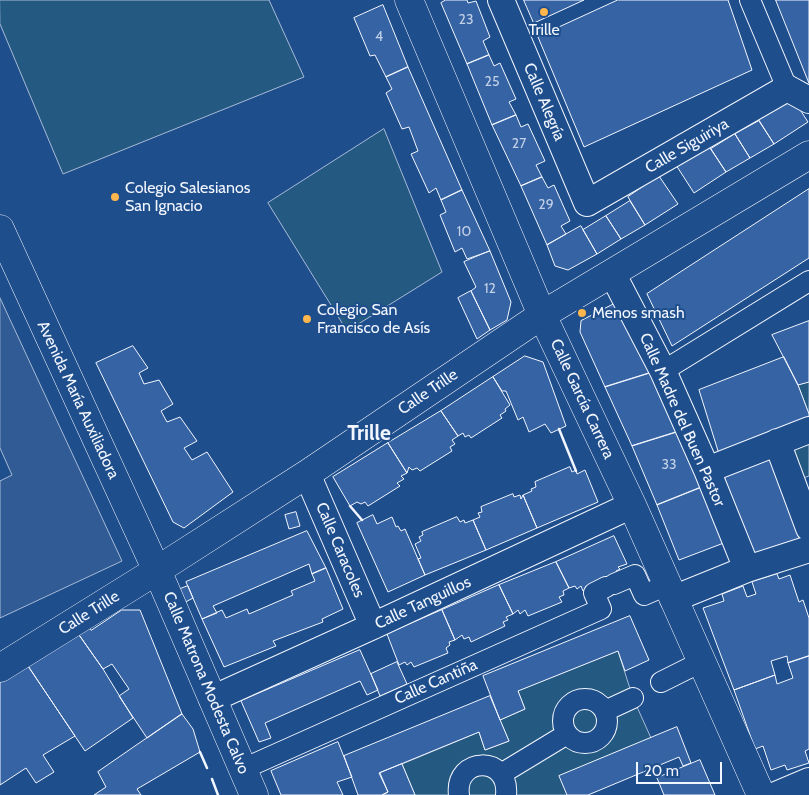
<!DOCTYPE html>
<meta charset="utf-8">
<style>
body{margin:0}
#map{position:relative;width:809px;height:795px;overflow:hidden;background:#1f4e8c;font-family:Cabin,sans-serif}
canvas{display:block}
.scale{position:absolute;left:636px;top:762px;width:86px;height:22px;box-sizing:border-box;border:2px solid #f2f6ff;border-top:0;padding-left:6px;font-size:15px;line-height:18px;white-space:nowrap;color:#f2f6ff;-webkit-text-stroke:4px #1f4e8c;paint-order:stroke}
</style>
<div id="map">
<canvas width="809" height="795"></canvas>
<div class="scale">20 m</div>
</div>
<script>
const ctx = document.querySelector('canvas').getContext('2d');
ctx.lineJoin = 'round';
function paint(path, color) { ctx.fillStyle = color; ctx.fill(path, 'evenodd'); }
function strokePath(path, color, width, dash) { ctx.strokeStyle = color; ctx.lineWidth = width; ctx.lineCap = dash ? 'butt' : 'round'; ctx.setLineDash(dash || []); ctx.stroke(path); }
function write(font, color, halo, rows, align = 'center') {
  ctx.font = font + ' Cabin,sans-serif'; ctx.lineWidth = 4; ctx.setLineDash([]); ctx.textBaseline = 'middle'; ctx.strokeStyle = halo; ctx.fillStyle = color; for (const [text, x, y, turn = 0] of rows) {
    ctx.save(); ctx.translate(x, y); ctx.rotate((+turn || 0) * Math.PI / 180); ctx.textAlign = isNaN(turn) ? turn : align; if (halo) ctx.strokeText(text, 0, 0); ctx.fillText(text, 0, 0); ctx.restore();
  }
}
const green = new Path2D(`
 M0 0H269L304 77 63 174 0 24Z
 M384 129 442 272 347 331 268 203Z
 M809 382V414L798 385Z
 M809 423V476L791 482 777 439Z
 M618 651 633 698 651 738 567 795H415L402 764 479 732 485 750 509 741 500 720 525 709 518 691Z`);
paint(green, '#245a82');
strokePath(green, '#a8bbd7', 1);
const parking = new Path2D(`
 M0 298 122 561 0 618V481L12 475 0 448Z`);
paint(parking, '#305b95');
strokePath(parking, '#a8bbd7', 1);
const building = new Path2D(`
 M446 0H467L468 3 476 1 490 37 483 41 489 55 467 64 441 3Z
 M524 0H584L534 23Z
 M618 0H728L752 70 584 147 538 37Z
 M776 0H809V83Z
 M383 5 408 67 386 77 375 55 370 56 354 18Z
 M489 55 494 66 500 63 516 99 509 102 516 115 492 125 467 64Z
 M408 67 462 190 441 200 436 188 429 193 411 154 418 151 409 127 402 129 386 93 392 89 386 77Z
 M790 94 808 122 774 144 755 114Z
 M516 115 521 127 528 124 545 161 536 165 542 177 521 186 492 125Z
 M759 121 774 144 750 158 735 134Z
 M735 134 750 158 726 172 711 149Z
 M708 145 726 172 694 193 676 165Z
 M659 176 678 204 645 225 628 197Z
 M542 177 548 188 554 185 570 221 561 226 566 234 547 245 521 186Z
 M809 189V258L672 346 647 294Z
 M462 190 490 251 467 259 462 248 455 252 440 215 446 212 441 200Z
 M630 201 645 225 621 239 606 216Z
 M606 216 621 239 597 254 583 230Z
 M581 226 597 254 568 270 555 266 547 245Z
 M490 251 511 302 507 320 490 330 471 291 476 287 464 262Z
 M471 291 490 330 477 339 458 298Z
 M614 304 653 372 605 387 580 332 581 321Z
 M809 321V382L798 385 772 335Z
 M133 346 148 368 139 373 144 384 159 380 173 404 161 411 167 422 180 417 197 441 184 448 192 460 207 452 233 492 184 528 173 522 96 363Z
 M525 356 543 362 566 426 551 433 545 424 529 432 523 417 518 420 506 391H502L493 377Z
 M784 357 798 385 809 414V423L719 454 699 390Z
 M653 372 680 431 632 446 605 387Z
 M493 377 510 405 505 409 506 411 500 415 502 418 471 438 469 435 465 437 463 433 458 436 441 411Z
 M441 411 458 436 452 440 455 444 450 447 452 451 420 471 417 468 412 470 409 467 407 473 388 443Z
 M680 431 707 485 657 505 632 446Z
 M388 443 407 473 401 476 404 479 397 483 400 486 368 506 365 502 361 504 357 502 350 506 333 477Z
 M776 454 809 537 757 563 723 474Z
 M570 467 572 472 576 470 577 474 585 470 598 502 537 528 523 495 532 491 531 489 536 487 535 482Z
 M707 485 729 541 679 560 657 505Z
 M513 494 514 497 520 495 521 499 523 495 537 528 486 550 473 520 480 517 478 513 482 512 481 507Z
 M296 512 300 526 289 529 285 515Z
 M373 515 377 524 392 517 396 527 398 526 401 531 405 529 425 575 388 592 357 523Z
 M457 517 460 522 464 520 465 523 473 520 486 550 425 575 418 559 421 558 415 544 421 541 419 537 423 535 422 532Z
 M307 531 326 568 312 574 309 564 213 606 217 613 202 619 186 582Z
 M614 536 627 564 618 567 620 569 616 571 618 576 583 591 581 586 577 589 575 586 569 588 556 562Z
 M556 562 569 588 563 591 564 595 559 597 562 602 528 616 525 610 520 614 518 610 513 614 499 585Z
 M326 568 343 609 322 619 323 622 273 641 276 646 224 667 202 619 222 610 226 618 247 609 249 614 293 595 291 591 315 581 312 574Z
 M777 574 779 579 790 575 799 602 803 600 809 618V656L788 663 787 656 771 661 775 675 734 690 703 608 724 601 722 594 743 586 747 597 756 594 752 582Z
 M499 585 513 614 506 617 508 620 503 622 505 626 471 642 469 637 464 639 462 635 455 640 442 610Z
 M188 586 193 598 180 605 175 591Z
 M122 610H140L182 714 147 738 119 696 129 689 112 664 103 669 77 632 88 625 91 630Z
 M442 610 455 640 449 642 450 645 446 648 448 653 414 667 411 662 407 665 405 662 399 665 387 634Z
 M630 616 649 660 625 671 618 651 518 691 525 709 500 720 483 676Z
 M77 632 103 669 133 718 85 751 26 663Z
 M360 650 378 690 367 695 360 681 265 723 271 738 259 742 241 701Z
 M809 656V749L805 751 809 763 787 770 785 765 771 770 763 746 755 749 734 690 775 675 777 684 793 678 788 663Z
 M397 662 407 684 380 696 371 674Z
 M26 663 75 736 43 755 54 772 36 783 26 768 0 785V679Z
 M490 696 509 741 485 750 479 732 379 773 388 792 382 795H358L344 756Z
 M182 714 193 729 200 752 137 789 141 795H94L106 787 98 772Z
 M677 727 691 763 683 766 679 757 588 795H567L559 776Z
 M338 742 352 777 337 782 343 795H281L271 771Z
 M700 760 715 795H664L657 778Z
 M402 764 415 795H382L388 792 380 773Z`);
paint(building, '#3563a3');
strokePath(building, '#f2f6ff', 1);
const pedestrian = new Path2D(`
 M750 0 787 88
 M663 371 809 281
 M614 584 635 575 644 595 667 585
 M661 682 701 662
 M563 721a22 22 0 1 1 44 0a22 22 0 1 1-44 0Z
 M605 711 633 698
 M243 769 601 609 594 593 606 587
 M501 774 567 734
 M459 795C454 756 510 755 506 795`);
const minor = new Path2D(`
 M501 0 587 203 787 88 809 100
 M612 273 663 371 707 470 747 569
 M777 442 809 528
 M707 470 809 430
 M307 474 373 626
 M673 599 747 569 809 549
 M212 699 373 626 632 505
 M776 795 809 781`);
const tertiary = new Path2D(`
 M409 0 542 315 632 505 761 795
 M0 229 163 584 254 795
 M0 668 156 571 307 474 542 315 809 155`);
strokePath(pedestrian, '#f2f6ff', 22);
strokePath(minor, '#f2f6ff', 28);
strokePath(tertiary, '#f2f6ff', 29);
strokePath(pedestrian, '#1f4e8c', 20);
strokePath(minor, '#1f4e8c', 26);
strokePath(tertiary, '#1f4e8c', 28);
strokePath(new Path2D(`
 M559 429 576 471
 M350 506 362 520
 M200 752 207 768
 M212 779 218 795`), '#f2f6ff', 2.5);
for (const [x, y, r, color] of [
 [544,12,5,"#ffb74d"],
 [115,197,5,"#ffb74d"],
 [582,313,5,"#ffb74d"],
 [307,319,5,"#ffb74d"]
]) { const dot = new Path2D(); dot.arc(x, y, r, 0, 2 * Math.PI); ctx.fillStyle = color; ctx.fill(dot); strokePath(dot, '#1f4e8c', 2); }
write('14px', '#c3d1e8', null, [
 ["23",466,20],
 ["4",379,37],
 ["25",492,82],
 ["27",519,144],
 ["29",546,205],
 ["10",464,232],
 ["12",490,289],
 ["33",669,465]
]);
write('16px', '#f2f6ff', '#1f4e8c', [
 ["Trille",544,30,"center"],
 ["Colegio Salesianos",125,188],
 ["San Ignacio",125,206],
 ["Colegio San",317,310],
 ["Francisco de Asís",317,328],
 ["Menos smash",592,313]
], 'left');
write('16px', '#f2f6ff', '#1f4e8c', [
 ["Calle Alegría",544,102,67],
 ["Calle Siguiriya",687,146,-30],
 ["Calle Trille",428,392,-34],
 ["Calle García Carrera",582,399,65],
 ["Avenida María Auxiliadora",78,400,65],
 ["Calle Madre del Buen Pastor",682,420,66],
 ["Calle Caracoles",340,550,67],
 ["Calle Tanguillos",423,603,-25],
 ["Calle Trille",89,613,-32],
 ["Calle Cantiña",436,682,-24],
 ["Calle Matrona Modesta Calvo",206,683,67]
]);
write('bold 21px', '#f2f6ff', '#1f4e8c', [
 ["Trille",369,434]
]);
</script>
